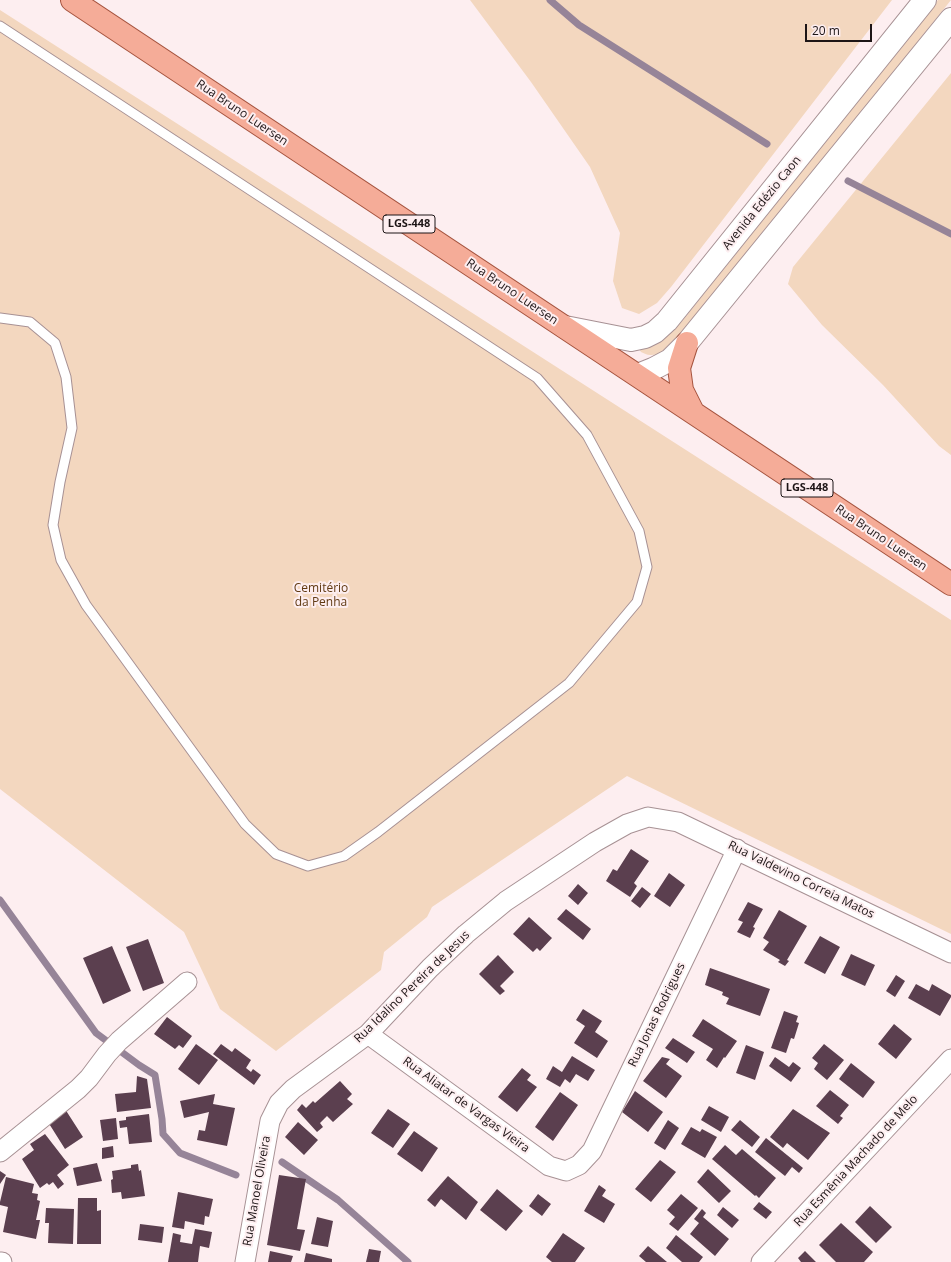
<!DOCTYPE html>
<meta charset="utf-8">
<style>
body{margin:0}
#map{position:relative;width:951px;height:1262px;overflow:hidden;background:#fdeef0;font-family:"Open Sans",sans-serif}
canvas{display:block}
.scale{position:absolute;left:805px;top:24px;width:67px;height:18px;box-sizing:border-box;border:2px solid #1d1516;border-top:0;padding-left:5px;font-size:12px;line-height:14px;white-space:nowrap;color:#1d1516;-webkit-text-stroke:3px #fdeef0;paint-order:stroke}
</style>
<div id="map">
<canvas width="951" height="1262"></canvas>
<div class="scale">20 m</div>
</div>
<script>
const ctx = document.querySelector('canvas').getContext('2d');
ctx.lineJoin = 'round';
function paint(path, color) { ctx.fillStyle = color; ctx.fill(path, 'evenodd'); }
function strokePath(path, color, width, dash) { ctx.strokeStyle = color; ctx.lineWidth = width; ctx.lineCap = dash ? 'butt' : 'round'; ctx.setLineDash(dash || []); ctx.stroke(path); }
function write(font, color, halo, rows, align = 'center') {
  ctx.font = font + ' "Open Sans",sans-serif'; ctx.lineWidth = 4; ctx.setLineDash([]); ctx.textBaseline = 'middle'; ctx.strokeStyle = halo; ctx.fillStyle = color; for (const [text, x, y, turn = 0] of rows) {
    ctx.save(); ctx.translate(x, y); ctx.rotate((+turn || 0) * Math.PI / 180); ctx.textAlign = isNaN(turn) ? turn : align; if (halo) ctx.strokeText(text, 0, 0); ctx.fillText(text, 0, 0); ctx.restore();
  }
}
paint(new Path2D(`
 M470 0H892L671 287 657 303 639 314 622 308 613 281 620 233 590 167 531 82Z
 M938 0H951L692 325C681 336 668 356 650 355 647 355 644 353 641 352L639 349 664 339 683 320Z
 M0 10 951 620V934L627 776 432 907 427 917 384 952 381 970 276 1051 220 1009 184 932 0 789Z
 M951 73V455L939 446 883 385 822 325 788 284 793 267Z`), '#f3d7bf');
strokePath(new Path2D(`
 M550 0 579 25 767 144
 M848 181 951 234
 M0 900 96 1033 139 1065 155 1075 162 1119 163 1134 180 1153 236 1175
 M282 1162 338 1200 408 1262`), '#968498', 7);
paint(new Path2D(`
 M631 849 649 861 634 883 637 886 630 897 606 881 613 869 617 871Z
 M669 873 685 885 670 907 654 896Z
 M578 884 588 893 578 905 568 896Z
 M642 887 651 894 640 908 631 901Z
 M748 902 763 909 753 927 755 928 750 938 737 932 743 922 738 920Z
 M566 909 591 929 583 940 557 919Z
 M779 910 807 926 787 960 789 961 785 966 778 962 780 960 763 950 769 942 763 938Z
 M529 917 552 938 540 951 537 948 533 952 513 934Z
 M820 936 840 947 825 974 804 963Z
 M148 939 164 983 143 991 126 947Z
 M112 946 131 991 103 1004 83 958Z
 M851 954 875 965 865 986 841 975Z
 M498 955 514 972 500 986 505 991 500 995 479 974Z
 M710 968 770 989 760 1016 726 1004 729 998 722 995 723 992 705 985Z
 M896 975 905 981 895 997 886 991Z
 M916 984 929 991 932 984 951 995V997L940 1016 908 998Z
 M583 1009 602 1021 595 1032 608 1041 597 1058 574 1043 585 1026 576 1020Z
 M784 1011 798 1016 796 1022 799 1023 794 1039 791 1038 786 1053 771 1048Z
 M167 1017 192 1036 183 1048 179 1045 175 1049 154 1034Z
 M703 1019 737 1041 725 1058 724 1057 717 1068 706 1060 713 1049 692 1036Z
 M894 1024 912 1039 896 1059 878 1044Z
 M673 1038 695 1052 687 1063 665 1048Z
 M196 1044 218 1060 199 1085 178 1069Z
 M221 1044 232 1052 235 1048 251 1060 246 1068 251 1072 253 1069 261 1075 254 1085 213 1054Z
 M824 1044 844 1060 827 1080 814 1069 818 1063 812 1058Z
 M746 1045 764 1052 755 1080 736 1073Z
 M572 1056 595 1070 588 1081 576 1074 570 1083 565 1079 560 1087 546 1079 553 1066 562 1072Z
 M662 1057 670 1059 666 1064 682 1076 666 1098 643 1081Z
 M775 1057 789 1067 793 1062 801 1068 791 1082 769 1066Z
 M851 1063 875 1082 863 1098 839 1079Z
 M522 1068 531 1075 527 1080 537 1087 517 1112 498 1097Z
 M137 1076 147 1079 151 1108 117 1112 115 1094 136 1092Z
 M340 1081 352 1094 347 1099 353 1104 333 1122 327 1116 320 1123 323 1127 317 1132 297 1110 302 1104 306 1108 313 1101 315 1103Z
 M830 1090 849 1105 840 1116 843 1118 838 1124 816 1106Z
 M635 1091 663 1112 648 1132 622 1112Z
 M560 1092 578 1105 553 1141 535 1127Z
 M215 1094 213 1104 235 1108 227 1146 197 1140 199 1130 205 1131 209 1112 184 1118 180 1101Z
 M709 1106 729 1117 721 1132 701 1120Z
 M65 1109 83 1137 65 1149 48 1122Z
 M388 1109 410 1124 393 1148 371 1133Z
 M793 1109 830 1133 808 1160 787 1143 783 1148 770 1137Z
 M149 1114 152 1142 129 1144 127 1127 120 1128 119 1121 126 1120V1117Z
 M116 1118 118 1139 103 1141 100 1120Z
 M668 1120 679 1128 665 1150 654 1143Z
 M740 1120 760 1137 752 1147 731 1130Z
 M298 1122 318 1140 304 1155 285 1137Z
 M691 1127 700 1132 702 1129 717 1137 705 1158 681 1144Z
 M414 1131 438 1148 422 1172 397 1154Z
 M45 1134 69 1165 57 1175 64 1184 58 1189 53 1182 49 1185 47 1183 40 1188 22 1159 34 1150 30 1144Z
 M766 1138 803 1168 799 1173 792 1167 785 1176 755 1152Z
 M725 1145 736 1155 742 1149 776 1178 759 1198 756 1195 755 1196 712 1159Z
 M113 1146 114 1157 102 1159V1148Z
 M660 1160 676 1172 651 1202 635 1189Z
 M97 1163 102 1181 77 1186 73 1168Z
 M138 1164 139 1171 141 1170 145 1196 122 1199 121 1192 112 1193 111 1180 113 1179 112 1171 131 1168V1165Z
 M708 1169 731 1191 719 1203 697 1182Z
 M0 1171 6 1175 0 1184Z
 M279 1175 306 1179 297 1229 305 1230 300 1251 267 1245Z
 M448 1176 478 1202 466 1220 441 1199 435 1207 427 1200Z
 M6 1177 34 1184 32 1193 38 1194 37 1200 40 1201 36 1220H40L36 1239 3 1232 8 1207 0 1205V1202Z
 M599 1185 606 1190 602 1196 615 1204 604 1223 584 1211Z
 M497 1189 523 1211 506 1231 480 1210Z
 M178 1192 213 1199 209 1217 205 1216 204 1225 185 1221 184 1229 172 1227Z
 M538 1194 551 1204 542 1216 529 1206Z
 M681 1194 698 1208 678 1231 669 1224 675 1217 667 1210Z
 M78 1198H97V1211L101 1210V1244H77Z
 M759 1202 772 1212 766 1219 753 1209Z
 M870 1206 892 1227 876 1243 855 1222Z
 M723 1207 739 1220 732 1228 717 1215Z
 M46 1208 74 1209 73 1244 48 1243 49 1223H45Z
 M702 1209 706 1213 703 1217 729 1239 715 1256 690 1234 699 1223 694 1219Z
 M317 1217 333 1221 328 1247 311 1244Z
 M841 1223 873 1252 864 1262H836L819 1245Z
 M140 1224 164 1227 162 1243 138 1240Z
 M195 1229 212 1232 209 1248 200 1246 198 1262H168L173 1233 181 1235 180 1242 192 1244Z
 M563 1233 585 1248 575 1262H552L546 1257Z
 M676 1235 703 1257 699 1262H682L666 1248Z
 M648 1246 667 1262H646L639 1256Z
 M369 1249 381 1251 379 1262H366Z
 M270 1251 293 1256 291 1262H268Z
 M805 1251 816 1262H801L798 1258Z
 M306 1253 332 1259V1262H304Z`), '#5b3f4f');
const service = new Path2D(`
 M0 26 537 378 587 435 639 531 647 567 637 602 569 683 378 832 344 856 308 866 276 854 245 824 86 605 61 560 53 525 60 482 72 428 66 377 55 343 30 322 0 318`);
const minor = new Path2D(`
 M368 1034 549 1166 566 1171 579 1165 592 1151 737 849
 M0 1152 78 1089 89 1078 107 1054 119 1041 187 982
 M0 1262H2
 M245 1262 270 1121 279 1103 293 1089 368 1034 430 968 466 934 506 901 595 842 627 824 648 817 678 822 951 953
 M761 1262 951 1059`);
const secondary = new Path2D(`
 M565 327 631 340 645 337 655 332 667 321 925 0
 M638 375 653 369 670 360 687 343 951 19`);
const primary = new Path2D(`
 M72 0 951 584
 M687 343 679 368 682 390 693 412`);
strokePath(service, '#a79194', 11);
strokePath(minor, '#a79194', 21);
strokePath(secondary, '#a79194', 24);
strokePath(primary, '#a5533e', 24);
strokePath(service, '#fff', 9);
strokePath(minor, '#fff', 19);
strokePath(secondary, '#fff', 22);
strokePath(primary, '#f5ac98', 22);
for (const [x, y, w] of [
 [409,224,52],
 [807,488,52]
]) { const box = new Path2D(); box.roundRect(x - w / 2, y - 9, w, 18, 3); ctx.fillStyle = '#fdeef0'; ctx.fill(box); strokePath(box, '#1d1516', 1); }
write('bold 11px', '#1d1516', null, [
 ["LGS-448",409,224],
 ["LGS-448",807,488]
]);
write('12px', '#1d1516', '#fdeef0', [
 ["Rua Bruno Luersen",242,113,34],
 ["Avenida Edézio Caon",762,203,-51],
 ["Rua Bruno Luersen",512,292,34],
 ["Rua Bruno Luersen",881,538,34],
 ["Rua Valdevino Correia Matos",801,880,26],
 ["Rua Idalino Pereira de Jesus",412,987,-44],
 ["Rua Jonas Rodrigues",657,1015,-64],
 ["Rua Aliatar de Vargas Vieira",466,1105,36],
 ["Rua Esmênia Machado de Melo",856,1161,-47],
 ["Rua Manoel Oliveira",257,1191,-80]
]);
write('12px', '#613a13', '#fdeef0', [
 ["Cemitério",321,589],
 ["da Penha",321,603]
]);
</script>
